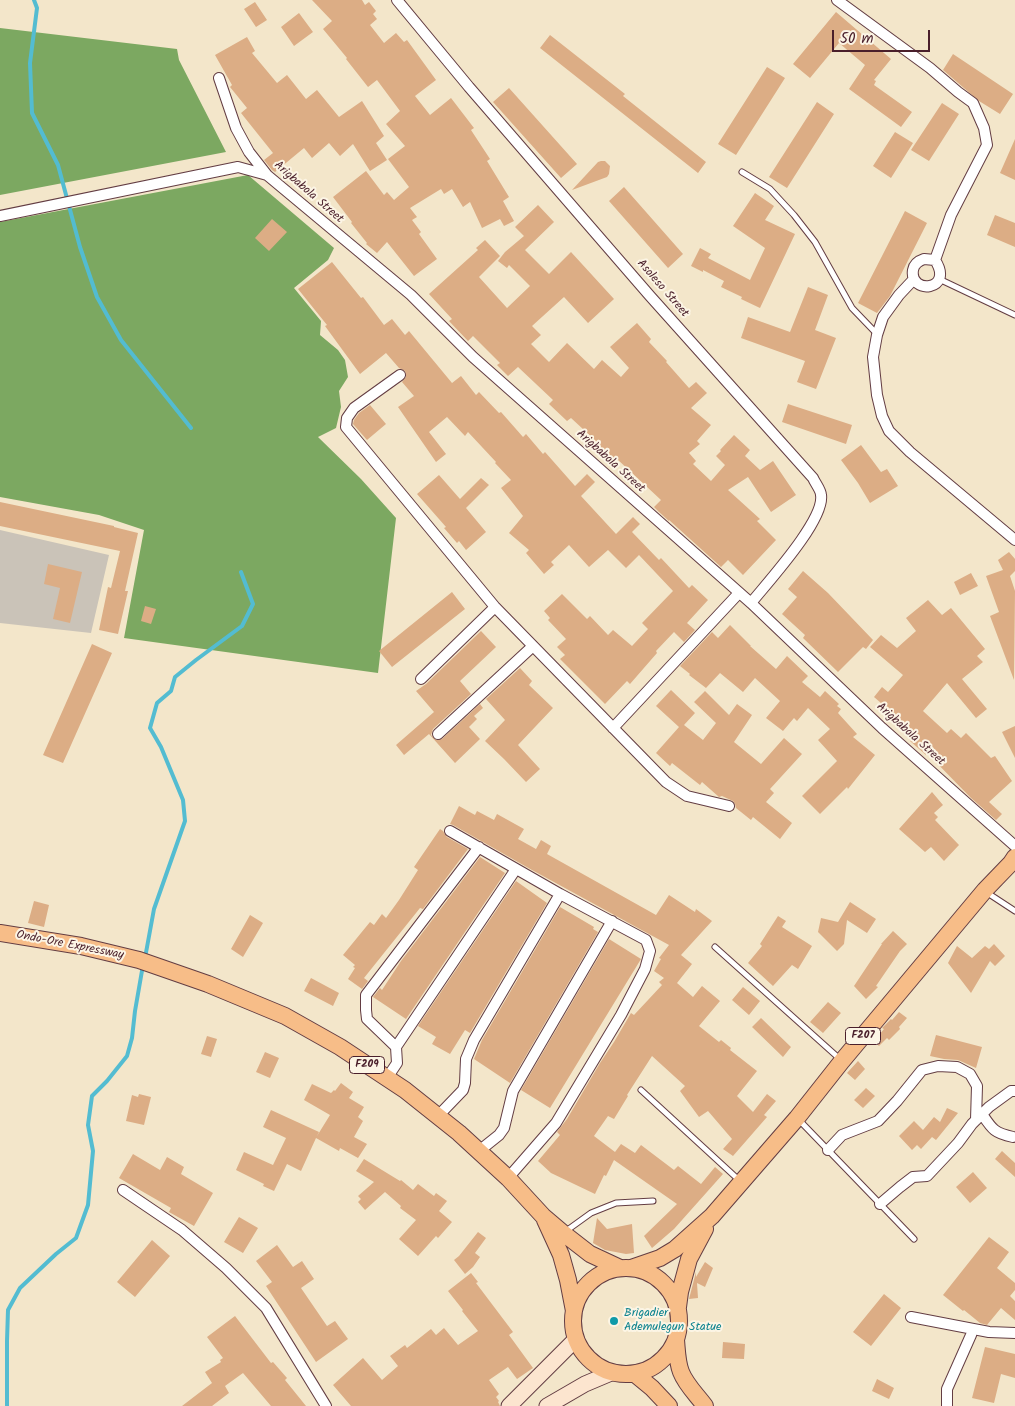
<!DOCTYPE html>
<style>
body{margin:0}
#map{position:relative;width:1015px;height:1406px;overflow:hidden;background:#f3e6ca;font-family:Kalam,sans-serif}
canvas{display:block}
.scale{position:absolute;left:832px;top:30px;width:98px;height:22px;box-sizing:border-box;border:2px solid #4a1f2b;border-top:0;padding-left:6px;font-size:15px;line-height:18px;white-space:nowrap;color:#4a1f2b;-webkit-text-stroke:4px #fcf5e5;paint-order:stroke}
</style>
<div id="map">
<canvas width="1015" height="1406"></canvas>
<div class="scale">50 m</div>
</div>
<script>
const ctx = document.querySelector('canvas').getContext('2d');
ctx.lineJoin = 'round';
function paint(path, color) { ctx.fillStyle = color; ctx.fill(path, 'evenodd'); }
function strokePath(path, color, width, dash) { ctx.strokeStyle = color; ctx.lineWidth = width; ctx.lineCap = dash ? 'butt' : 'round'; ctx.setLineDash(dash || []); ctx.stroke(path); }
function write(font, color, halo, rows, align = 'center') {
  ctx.font = font + ' Kalam,sans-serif'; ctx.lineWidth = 4; ctx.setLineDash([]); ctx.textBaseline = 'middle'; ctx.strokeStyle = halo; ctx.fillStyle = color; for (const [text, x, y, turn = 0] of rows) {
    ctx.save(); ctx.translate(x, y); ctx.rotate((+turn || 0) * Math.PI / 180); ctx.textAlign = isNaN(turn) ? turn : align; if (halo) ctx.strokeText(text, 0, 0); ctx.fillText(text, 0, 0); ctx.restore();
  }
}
paint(new Path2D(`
 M0 530 109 555 91 633 0 623Z`), '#cac3b8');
paint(new Path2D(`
 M0 28 177 49 179 60 226 152 0 195Z
 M248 175 334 248 328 260 294 288 321 321 320 335 338 350 345 360 348 377 339 391 341 407 336 428 318 437 361 479 396 518 378 673 124 638 144 530 99 515 0 497V222Z`), '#7ca861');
strokePath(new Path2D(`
 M34 0 37 8 30 63 32 113 58 165 80 247 97 297 121 340 191 428
 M145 958 154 909 185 821 183 800 161 747 150 728 157 703 171 691 175 677 196 660 242 626 253 604 241 572
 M7 1406V1341L8 1310 20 1288 56 1254 76 1238 88 1205 93 1151 88 1125 92 1096 107 1081 127 1056 132 1038 135 1011 143 965`), '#53bcd1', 4);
paint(new Path2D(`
 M312 0H362L365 5 369 2 376 11 373 14 377 19 370 25 384 43 396 33 404 42 407 40 436 80 415 96 430 115 451 98 474 128 471 130 490 159 487 161 509 197 503 201 514 221 504 226 500 219 482 228 470 202 463 207 452 189 444 194 441 189 410 208 417 217 412 220 421 232 419 234 437 259 414 276 387 242 377 253 366 244 367 243 351 223 352 222 333 197 366 171 384 195 387 192 394 200 409 187 388 159 405 146 386 124 400 111 377 80 368 87 346 59 347 58 323 29 332 21Z
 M255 2 267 20 256 27 244 9Z
 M836 12 891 59 874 80 876 81 874 85 912 112 901 127 849 89 865 65 839 43 810 78 793 64Z
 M299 13 313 32 294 46 281 27Z
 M550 35 625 94 623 96 706 162 698 173 540 48Z
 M247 37 255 51 252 53 277 83 287 75 306 99 317 90 339 117 362 101 384 136 376 143 387 160 370 171 353 144 340 156 329 143 312 158 304 148 275 172 272 170 264 160 273 153 241 113 247 108 230 87 232 85 215 55Z
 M953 54 1013 94 1000 114 979 101 943 70Z
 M767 67 785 78 736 155 718 144Z
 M509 88 577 164 561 178 493 102Z
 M817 102 834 114 787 188 769 177Z
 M942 103 959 114 929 161 911 150Z
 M895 132 913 143 891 178 873 166Z
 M1015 139V180L1000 173Z
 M601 161H605L610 166 609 174 607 177 572 190 598 162Z
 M624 187 683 254 668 268 609 201Z
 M755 193 774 206 765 220 795 234 760 308 741 299 742 297 721 287 724 281 703 270V272L691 266 700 248 711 254 708 258 750 280 765 248 733 226Z
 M538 205 554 222 525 250 549 274 571 252 614 299 588 323 564 297 532 326 541 335 531 344 549 362 567 343 594 369 602 360 621 377 629 368 610 347 637 323 651 339 649 342 667 361 666 362 689 388 696 382 707 393 691 408 711 425 697 441 700 444 689 453 696 461 693 464 711 481 725 465 716 456 721 451 720 450 734 435 750 450 745 456 760 470 773 461 796 495 771 512 748 477 728 490 760 519 757 521 776 540 743 575 728 560 721 567 669 520V521L659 512 654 507 661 500 617 459 616 461 596 444 597 442 571 418 567 421 549 404 553 400 518 367 508 376 497 365 500 363 473 336 468 341 449 321 452 319 429 294 478 250 476 248 485 240 500 256 479 277 507 308 530 286 509 265 507 268 498 261 505 252 524 236 515 227Z
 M905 211 927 223 890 296 877 313 858 303Z
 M995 215 1015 223V247L987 235Z
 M272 219 287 232 269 251 255 238Z
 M332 262 361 298 363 297 384 325 392 319 405 335 409 331 452 383 461 376 476 395 479 392 499 413 501 412 523 437 526 434 543 454 545 452 575 486 587 474 595 482 581 496 616 534 633 517 640 524 632 532 659 560 661 558 689 588 692 585 708 600 687 623 695 630 684 642 674 632 656 651 657 653 630 684 627 681 605 704 560 659 565 655 557 647 566 639 548 620 550 618 544 611 562 594 587 619 590 616 608 635 613 630 632 646 648 629 642 623 673 591 639 555 626 568 608 550 589 567 569 545 551 562 554 565 544 574 526 553 529 550 509 533 523 516 501 488 511 480 495 463 496 462 468 432 465 436 447 417 429 432 446 454 436 462 398 407 414 396 402 382 406 377 405 371 399 368 386 353 360 374 325 326 327 325 298 289Z
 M808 287 828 295 815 330 836 338 816 389 797 382 805 361 741 338 748 317 790 332Z
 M788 404 852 425 846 444 782 422Z
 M370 405 386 424 367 440 353 424 354 420 359 413Z
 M861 445 881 472 887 469 898 486 870 503 858 483 841 460Z
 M439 475 460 499 481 478 489 485 466 508 486 532 466 550 459 541 457 543 444 528 446 527 417 494Z
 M0 502 114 526V527L138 533 125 591H128L118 634 99 630 108 587 111 588 120 551 0 526Z
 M1009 552 1015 559V571L1010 576 1015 591 1014 680 990 616 999 612 986 576 1003 570 998 560Z
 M48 564 82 572 70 623 53 619 60 588 44 584Z
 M803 571 828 593 873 640 866 649 863 647 838 672 803 638 805 635 782 614 797 597 788 589Z
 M971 573 978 586 960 595 954 582Z
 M452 592 465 609 392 667 379 651Z
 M928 600 942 615 951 608 985 649 977 656 983 662 962 679 987 709 976 718 947 683 923 711 947 733 951 729 961 738 966 733 991 758 995 756 1012 781 989 802 1002 814 996 820 971 798 928 754 926 755 910 741 912 739 878 707 881 703 874 697 882 687 888 692 903 675 870 647 881 635 897 648 916 631 906 618Z
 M145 606 156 609 151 624 141 621Z
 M730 625 751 646H750L776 669 787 656 808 676 802 682 820 697 825 691 839 704 837 706 841 709 838 713 857 734 853 737 875 755 848 789 847 787 820 814 802 796 837 761 818 740 830 729 808 708 797 721 794 718 783 731 766 718 780 701 755 678 743 692 720 673 706 688 689 675 690 674 680 666 712 632 718 638Z
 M481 631 496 647 460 681 471 694 433 729 431 735 436 740 442 739 480 704 483 708 474 716 477 719 469 727 480 739 455 763 429 734 404 755 396 745 434 712 416 691 426 684Z
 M92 644 112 653 63 763 43 755Z
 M520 668 532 681 529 685 553 708 518 745 540 769 526 782 504 759 485 741 505 720 486 699Z
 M671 690 695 713 684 725 703 740 716 723 694 702 705 691 729 715 737 704 752 715 734 742 761 764 784 738 802 754 770 789 774 793 766 802 792 823 780 839 753 817 751 820 736 808 735 804 733 801 722 796 719 797 702 782 700 785 672 763 670 766 656 753 679 727 656 706Z
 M1015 726V758L1002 732Z
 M932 792 943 805 934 813 938 817 935 820 959 845 944 861 931 847 925 852 899 829Z
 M459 806 475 815 477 811 494 820 497 814 524 829 518 839 536 849 541 840 551 846 547 854 656 915 669 895 695 912 696 909 712 921 681 955 692 964 677 983 693 997 702 986 720 1001 699 1026 719 1042 721 1040 731 1048 730 1050 757 1071 737 1096 753 1112 767 1094 776 1101 764 1115 767 1117 760 1125 733 1156 723 1149 732 1139 708 1111 699 1117 680 1091 685 1086 652 1056 627 1095 628 1096 614 1119 608 1116 594 1136 615 1152 621 1144 635 1153 641 1145 674 1170 678 1166 701 1184 715 1167 723 1174 674 1229 652 1248 644 1236 677 1204 614 1160 606 1176 604 1175 595 1194 551 1173 538 1161 560 1135 557 1132 567 1119 600 1063 614 1042 631 1013 634 1015 662 985 659 982 664 978 654 971 661 959 659 958 669 945 532 870 453 825 450 824Z
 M440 829 443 831 447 837 468 849 423 909 420 908 364 978 368 981 362 989 348 979 355 968 353 967 355 965 343 955 370 922 374 925 382 914 386 918 399 900 418 870 414 867Z
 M480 857 505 873 406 1019 373 997 380 988 382 990 401 961Z
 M516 881 547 903 470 1033 465 1030 450 1054 432 1044 436 1037 418 1026Z
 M34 901 49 905 44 927 28 923Z
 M850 902 876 919 867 933 847 920 844 944 837 951 818 932 821 918 838 922Z
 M560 907 594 927 593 929 598 932 510 1083 474 1059 482 1040Z
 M250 915 263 923 243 957 231 949Z
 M778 916 786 921 782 927 812 946 798 969 792 965 773 986 748 963 762 946 760 944Z
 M893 931 907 944 900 951 876 986 878 987 866 999 854 986 882 944H881Z
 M609 939 641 959 550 1108 521 1090Z
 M994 944 1005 956 995 966 990 961 971 993 948 963 957 946 972 958 985 946 989 949Z
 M311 978 339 993 333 1006 304 991Z
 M743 987 760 1001 749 1015 732 1000Z
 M828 1002 841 1013 823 1033 810 1022Z
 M899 1012 907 1018 899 1027 900 1029 889 1040 887 1038 879 1046 874 1041 884 1029 882 1028 891 1019 892 1020Z
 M761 1018 791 1047 783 1057 752 1027Z
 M936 1035 982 1047 976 1068 958 1060 944 1059 930 1056Z
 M207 1036 217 1039 211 1057 201 1054Z
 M265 1052 279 1058 270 1078 256 1072Z
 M858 1061 865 1069 855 1080 847 1073Z
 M341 1083 353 1092 349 1098 364 1107 358 1117 363 1121 354 1137 367 1144 358 1158 340 1148 339 1151 316 1138 301 1171 287 1164 274 1191 263 1186 264 1184 236 1170 244 1152 273 1165 286 1138 263 1127 271 1110 319 1132 317 1136 330 1115 304 1100 312 1084 331 1093 334 1090 335 1091Z
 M866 1088 875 1096 863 1108 854 1100Z
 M139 1094 151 1097 144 1125 126 1121 132 1095 138 1097Z
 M947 1108 958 1113 936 1140 932 1137 921 1149 917 1145 912 1150 899 1136 914 1121 923 1130 934 1117 940 1122Z
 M1002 1151 1015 1163V1177L995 1159Z
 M133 1154 160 1170 167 1157 184 1167 181 1174 213 1193 194 1226 169 1212 171 1208 119 1178Z
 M364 1159 400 1181 401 1180 413 1190 418 1184 434 1196 436 1193 447 1201 439 1211 452 1222 438 1238 436 1236 418 1256 399 1239 416 1220 400 1208 401 1206 385 1192 365 1210 358 1202 361 1199 358 1196 374 1182 356 1171Z
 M973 1172 987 1188 970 1203 956 1187Z
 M239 1217 258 1228 243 1253 224 1242Z
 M597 1218 607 1229 632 1224 634 1253 626 1254 605 1250 593 1243Z
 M478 1232 486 1238 475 1253 480 1257 473 1267 465 1274 454 1260 459 1256Z
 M989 1237 1009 1252 997 1268 1015 1283V1290L1010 1296 1015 1301V1320L1001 1308 987 1325 980 1323 964 1310 963 1311 943 1295Z
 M152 1240 170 1256 135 1297 117 1282Z
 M277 1245 293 1267 302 1261 314 1279 301 1288 327 1326 335 1321 348 1339 316 1362 266 1286 272 1282 256 1261Z
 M705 1262 713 1268 705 1287 697 1283 698 1298 689 1299 696 1272V1277Z
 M471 1273 478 1282 476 1283 513 1332 509 1335 533 1368 517 1379 508 1367 489 1380 499 1394 496 1397 499 1401 498 1402 500 1406H351L333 1385 363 1358 382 1380 398 1366 390 1356 405 1345 407 1348 431 1329 436 1335 444 1328 458 1345 478 1331 462 1311 463 1310 448 1291Z
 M884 1294 901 1308 871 1346 853 1332Z
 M235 1316 271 1363 273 1362 287 1378 285 1380 306 1406H271L243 1373 225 1386 229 1393 212 1406H182L212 1383 205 1372 221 1362 220 1360 223 1358 207 1337Z
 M723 1342 745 1344 744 1359 722 1358Z
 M985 1347 1015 1354V1378L1001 1374 994 1403 972 1398Z
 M877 1379 894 1388 889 1399 872 1391Z`), '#dcad85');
const service = new Path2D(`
 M742 172 770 189 794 215 815 242 852 308 877 334
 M939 279 1015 315
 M986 892 1015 911
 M715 947 841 1060
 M641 1090 740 1181
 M799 1120 914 1239
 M566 1231 591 1213 616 1203 653 1201`);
const minor = new Path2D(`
 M397 0 469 87 650 296 813 478C815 483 821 490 821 495 825 520 767 583 751 603
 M837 0 930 68 958 92 973 103 984 128 987 145 951 215 935 260
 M219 78 236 128 249 152 267 175 411 295 473 357 751 603 882 728 1015 846
 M0 216 238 167 267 175
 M924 259 935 260C955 291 909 295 913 270 914 264 918 261 924 259Z
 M914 279 899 295 883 317 877 335 873 357 877 395 882 416 889 431 910 452 1015 540
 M400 375 354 408 347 418 346 427 495 607 666 782 687 796 729 806
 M421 679 495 607
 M613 728 739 593
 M438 734 533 646
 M450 831 560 894 646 940 650 951 645 969 621 1015 556 1123 508 1178
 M396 1047 516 869
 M387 1078 397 1063 396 1047 367 1019 366 1010V995L479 847
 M982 1114C992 1129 994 1133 1013 1137
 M438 1116 463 1090 465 1083 466 1059 474 1040 560 894
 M828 1150 842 1135 878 1121 897 1101 922 1070 938 1066 957 1067 970 1074 977 1086 976 1120
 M479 1151 499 1135 504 1128 513 1091 612 921
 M123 1190 182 1230 226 1268 266 1308 326 1406
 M880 1204 900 1187 913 1177 927 1176 958 1143 972 1124 989 1107 1011 1091H1015
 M911 1317 989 1332 1015 1333
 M947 1406V1389L971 1335 973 1329`);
const secondary = new Path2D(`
 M509 1406 576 1339
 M547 1406 585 1384 611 1373`);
const primary = new Path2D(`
 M0 933 81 946 139 960 208 984 285 1016 340 1047 405 1090 459 1133 508 1178 543 1216 563 1233 590 1254 620 1268
 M545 1220 561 1255 568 1280 574 1311
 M573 1321a53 53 0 1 1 106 0a53 53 0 1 1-106 0Z
 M631 1268 660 1258 675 1249 712 1216 797 1118 842 1061 985 890 1011 863 1015 857
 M678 1307 680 1292 689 1259 705 1229
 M676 1340C677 1350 677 1362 681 1372 686 1385 697 1395 705 1406
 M635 1374 652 1388 669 1406`);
strokePath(service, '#633d43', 7);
strokePath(minor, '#633d43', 12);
strokePath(secondary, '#633d43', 17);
strokePath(primary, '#633d43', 18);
strokePath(service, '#fff', 5);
strokePath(minor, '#fff', 10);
strokePath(secondary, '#fce5cf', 15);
strokePath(primary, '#f7bd88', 16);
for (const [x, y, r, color] of [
 [614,1321,5,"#0f9aa8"]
]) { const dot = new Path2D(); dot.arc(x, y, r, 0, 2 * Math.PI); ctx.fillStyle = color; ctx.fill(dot); strokePath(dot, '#fcf5e5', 2); }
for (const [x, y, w] of [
 [863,1036,35],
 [367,1065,35]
]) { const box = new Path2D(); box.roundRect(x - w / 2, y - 8.5, w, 17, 4); ctx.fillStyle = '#fcf5e5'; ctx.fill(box); strokePath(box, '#4a1f2b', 1); }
write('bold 11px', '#4a1f2b', null, [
 ["F207",863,1036],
 ["F209",367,1065]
]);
write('12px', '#4a1f2b', '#fcf5e5', [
 ["Arigbabola Street",308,193,41],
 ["Asoleso Street",662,289,49],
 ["Arigbabola Street",610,462,42],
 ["Arigbabola Street",910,735,42],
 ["Ondo-Ore Expressway",70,946,11]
]);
write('12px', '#0d838f', '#fcf5e5', [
 ["Brigadier",624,1314],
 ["Ademulegun Statue",624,1328]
], 'left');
</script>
